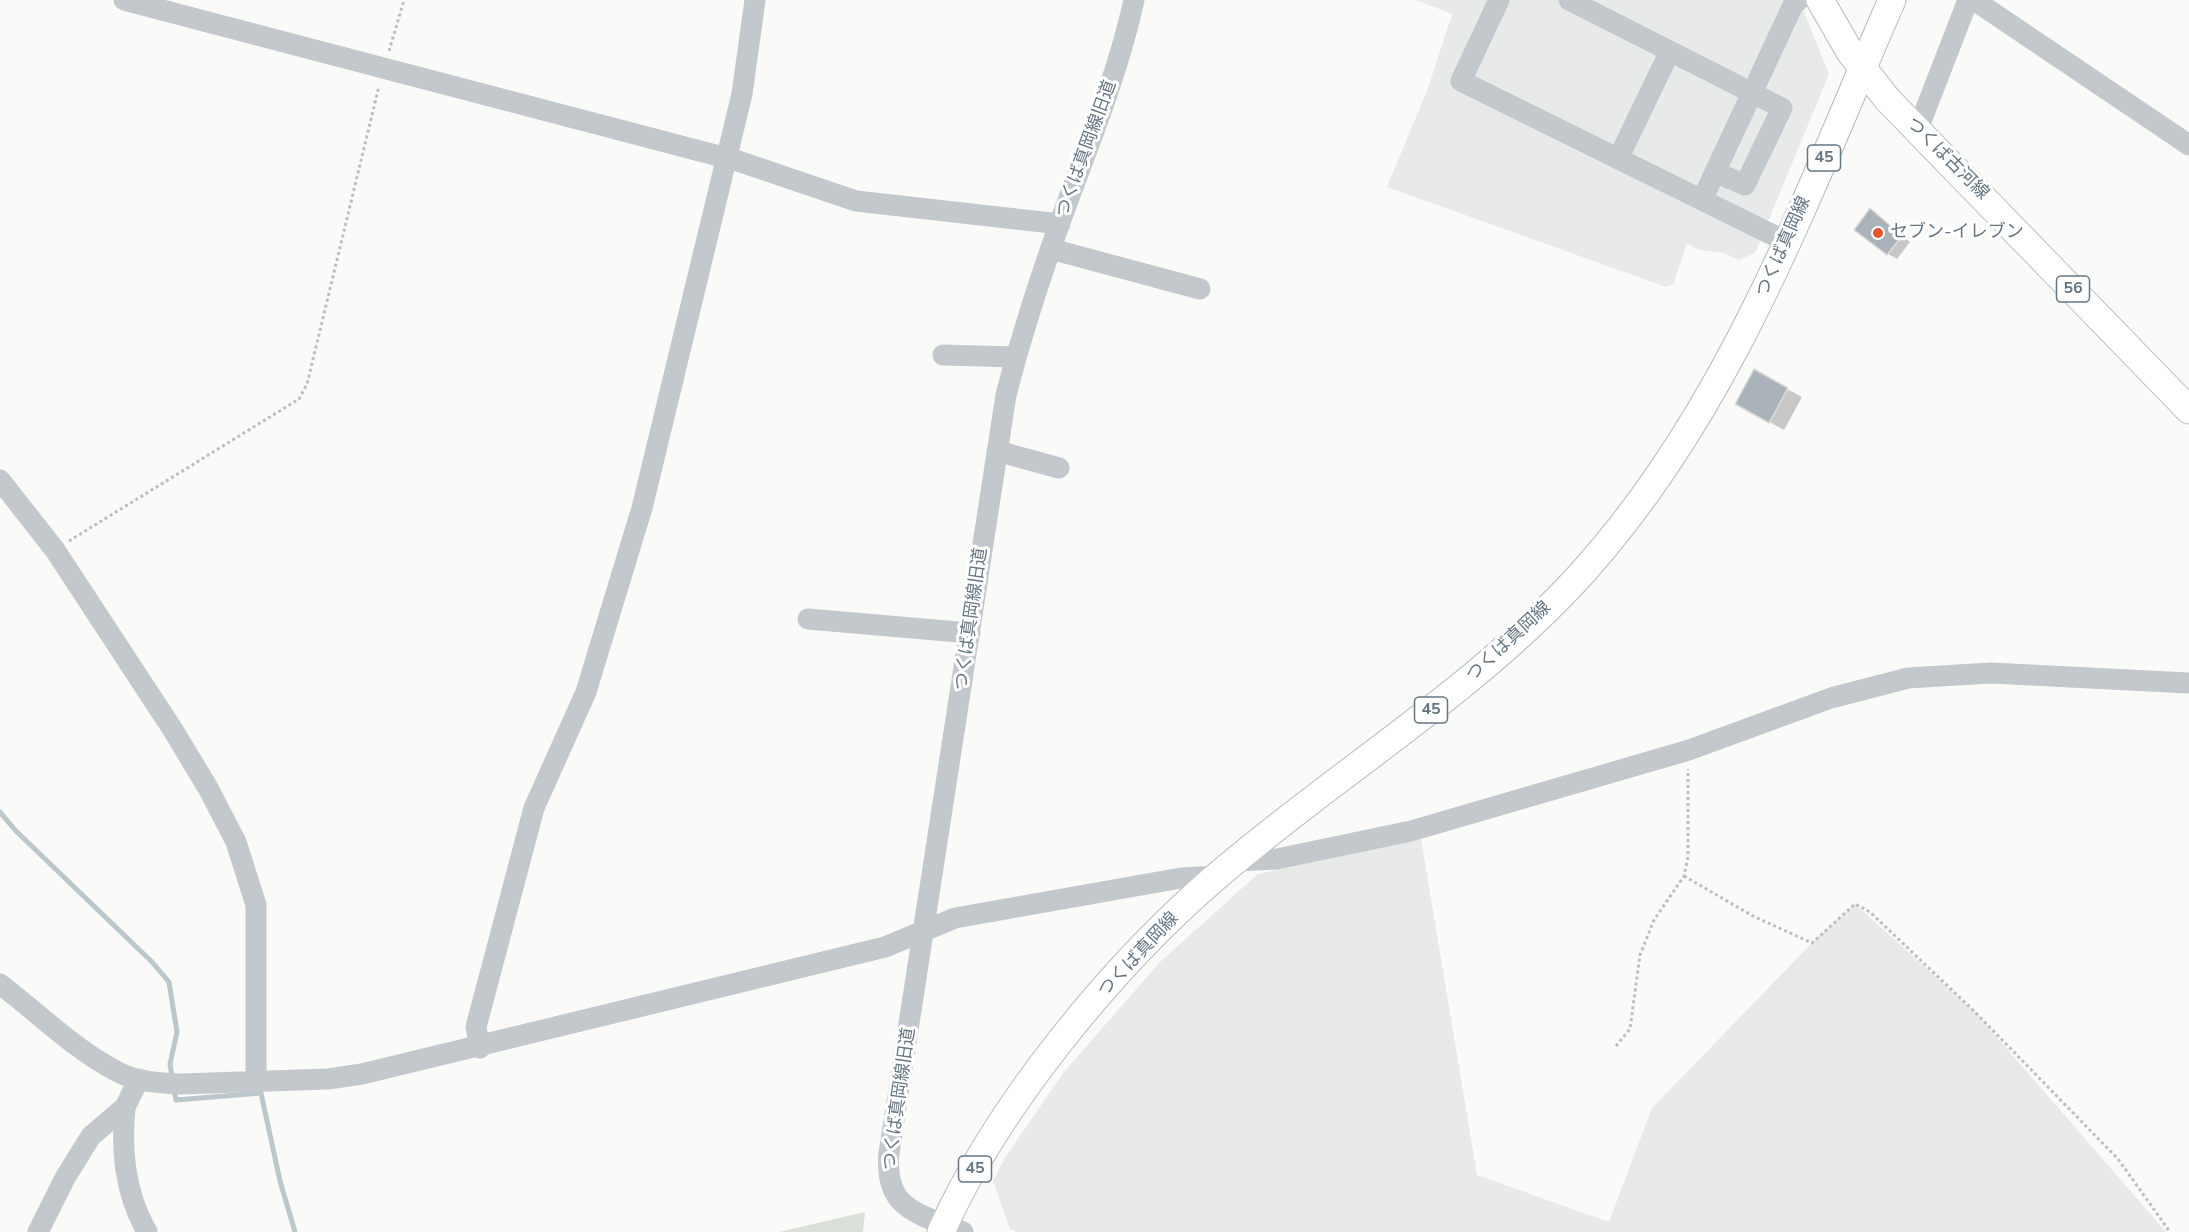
<!DOCTYPE html>
<meta charset="utf-8">
<style>
body{margin:0}
canvas{display:block;background:#fafaf8}
</style>
<canvas width="2189" height="1232"></canvas>
<script>
const ctx = document.querySelector('canvas').getContext('2d');
ctx.lineJoin = 'round';
function paint(path, color) { ctx.fillStyle = color; ctx.fill(path, 'evenodd'); }
function strokePath(path, color, width, dash) { ctx.strokeStyle = color; ctx.lineWidth = width; ctx.lineCap = dash ? 'butt' : 'round'; ctx.setLineDash(dash || []); ctx.stroke(path); }
function write(font, color, halo, rows, align = 'center') {
  ctx.font = font + ' "Nunito Sans","Noto Sans JP",sans-serif'; ctx.lineWidth = 6; ctx.setLineDash([]); ctx.textBaseline = 'middle'; ctx.strokeStyle = halo; ctx.fillStyle = color; for (const [text, x, y, turn = 0] of rows) {
    ctx.save(); ctx.translate(x, y); ctx.rotate((+turn || 0) * Math.PI / 180); ctx.textAlign = isNaN(turn) ? turn : align; if (halo) ctx.strokeText(text, 0, 0); ctx.fillText(text, 0, 0); ctx.restore();
  }
}
paint(new Path2D(`
 M1416 0H1799L1829 74 1755 253 1739 260 1724 253 1700 250 1687 244 1673 284 1666 287 1387 187 1428 88 1452 14Z
 M1421 839 1477 1175 1609 1222 1652 1108 1812 943 1855 904 1975 1012 2166 1232H1017L1010 1229 993 1181 1006 1156 1064 1072 1160 962 1258 874Z`), '#e8e9e9');
paint(new Path2D(`
 M865 1212 863 1232H779Z`), '#dadfd7');
paint(new Path2D(`
 M1871 210 1910 242 1897 259 1888 254Z
 M1787 389 1802 397 1784 430 1751 412Z`), '#0003');
strokePath(new Path2D(`
 M0 812 16 831 152 962 169 982 177 1032 170 1064 172 1077
 M174 1089 176 1100 261 1093 280 1181 295 1232`), '#bbc7cb', 5);
const building = new Path2D(`
 M1870 208 1902 236 1887 255 1854 230Z
 M1754 369 1788 388 1769 423 1735 404Z`);
paint(building, '#aab3b9');
strokePath(building, '#dcdcda', 1.5);
const major = new Path2D(`
 M1820 0 1850 52 1888 100 2189 410
 M941 1232C997 1106 1113 965 1217 876 1338 772 1477 690 1584 571 1731 407 1805 199 1892 0`);
strokePath(major, '#b5babe', 29);
strokePath(new Path2D(`
 M389 51 404 0
 M69 541 299 399 307 384 379 86
 M1684 876 1753 916 1812 943 1855 904 1870 912 1975 1012 2118 1159 2170 1232
 M1616 1046 1630 1029 1640 955 1654 920 1684 876 1688 857V769`), '#bbbfc2', 3, [3, 3]);
strokePath(new Path2D(`
 M124 0 738 161 856 201 1060 224
 M1499 0 1461 81 1787 242
 M1569 0 1782 108 1745 185 1715 172
 M1974 0 2189 145
 M1918 129 1968 0
 M1618 159 1670 51
 M1702 200 1794 3 1799 0
 M1051 249 1200 289
 M943 355 1016 357
 M997 451 1059 468
 M0 480 55 550 173 730 208 788 236 842 256 905V1079
 M808 619 970 633
 M1236 861 1277 859 1411 831 1689 750 1831 698 1908 678 1991 673 2189 683
 M0 984C38 1013 75 1050 118 1072 137 1082 160 1083 181 1084L328 1079 362 1074 885 947 955 918 1181 878 1217 876
 M480 1048 476 1027 534 808 586 692 642 508 742 94 755 0
 M125 1107C121 1152 125 1193 147 1232
 M38 1232 65 1178 91 1136 125 1107 139 1079
 M963 1232C918 1213 884 1210 889 1153L1006 395C1021 337 1039 281 1059 225 1086 150 1117 78 1134 0`), '#c3c8cc', 21);
strokePath(major, '#fff', 27);
for (const [x, y, r, color] of [
 [1878,233,6,"#e4572e"]
]) { const dot = new Path2D(); dot.arc(x, y, r, 0, 2 * Math.PI); ctx.fillStyle = color; ctx.fill(dot); strokePath(dot, '#fff', 2); }
for (const [x, y, w] of [
 [1824,158,33],
 [2073,289,33],
 [1431,710,33],
 [975,1169,33]
]) { const box = new Path2D(); box.roundRect(x - w / 2, y - 13, w, 26, 4.5); ctx.fillStyle = '#fff'; ctx.fill(box); strokePath(box, '#657683', 1.5); }
write('bold 16px', '#657683', null, [
 ["45",1824,158],
 ["56",2073,289],
 ["45",1431,710],
 ["45",975,1169]
]);
write('18px', '#657683', '#fff', [
 ["つくば真岡線旧道",1087,149,-70],
 ["つくば古河線",1947,159,45],
 ["つくば真岡線",1784,247,-66],
 ["つくば真岡線旧道",972,619,-82],
 ["つくば真岡線",1509,642,-43],
 ["つくば真岡線",1139,955,-47],
 ["つくば真岡線旧道",900,1099,-82]
]);
write('18px', '#657683', '#fff', [
 ["セブン-イレブン",1890,233]
], 'left');
</script>
